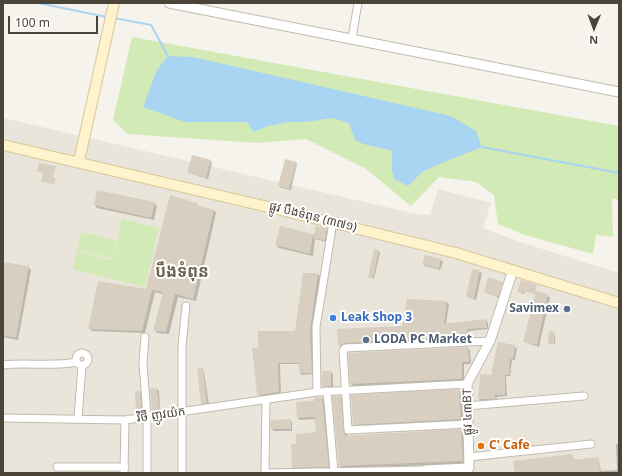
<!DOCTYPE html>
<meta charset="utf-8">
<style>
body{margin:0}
#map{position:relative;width:622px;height:476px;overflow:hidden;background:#f6f3ec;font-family:"Noto Sans",sans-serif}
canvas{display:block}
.frame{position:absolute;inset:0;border:4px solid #4b4439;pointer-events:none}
.north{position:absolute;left:574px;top:8px;width:40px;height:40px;-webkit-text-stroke:3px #fff;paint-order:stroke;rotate:181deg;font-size:11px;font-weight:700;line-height:16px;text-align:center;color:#4b4439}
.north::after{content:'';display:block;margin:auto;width:14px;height:18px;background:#4b4439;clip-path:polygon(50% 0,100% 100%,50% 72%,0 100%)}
.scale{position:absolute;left:8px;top:16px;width:90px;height:18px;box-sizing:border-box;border:2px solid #4b4439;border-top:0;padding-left:5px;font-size:12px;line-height:14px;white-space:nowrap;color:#4b4439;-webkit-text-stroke:3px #fff;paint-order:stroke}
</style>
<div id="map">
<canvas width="622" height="476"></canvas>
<div class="frame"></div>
<div class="north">N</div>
<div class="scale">100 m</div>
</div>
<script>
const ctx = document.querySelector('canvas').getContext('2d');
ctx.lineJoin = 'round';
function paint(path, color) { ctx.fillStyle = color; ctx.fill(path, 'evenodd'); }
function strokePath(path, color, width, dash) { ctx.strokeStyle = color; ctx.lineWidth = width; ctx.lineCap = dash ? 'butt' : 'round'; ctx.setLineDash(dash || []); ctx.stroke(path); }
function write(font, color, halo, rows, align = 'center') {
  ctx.font = font + ' "Noto Sans","Noto Sans Khmer",sans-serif'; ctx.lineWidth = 4; ctx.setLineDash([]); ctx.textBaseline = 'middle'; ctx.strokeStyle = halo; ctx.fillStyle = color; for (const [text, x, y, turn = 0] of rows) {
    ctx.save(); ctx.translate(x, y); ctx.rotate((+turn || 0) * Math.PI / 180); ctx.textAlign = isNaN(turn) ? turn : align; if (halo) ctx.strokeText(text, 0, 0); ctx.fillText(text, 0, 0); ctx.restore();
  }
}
paint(new Path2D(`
 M3 118 412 213 430 215 438 189 491 203 483 228 517 241 619 273V473H3Z`), '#eae5da');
paint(new Path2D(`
 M132 37 619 126V200L612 198 613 237 596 235 593 254 525 235 498 224 494 195 476 182 439 177 411 206 366 169 306 139 257 143 128 134 113 120Z
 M122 219 159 228 145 287 108 278Z
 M81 232 116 240 112 258 77 250Z
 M77 251 112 260 107 278 73 269Z`), '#d2eab5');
paint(new Path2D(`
 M168 56 193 57 451 116 476 131 482 147 449 160 422 172 408 186 394 179 392 170V151C379 146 366 147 355 140L349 123 333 118 305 122H289L268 126 254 132 247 122H185L143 107 157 70Z`), '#a9d4f2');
paint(new Path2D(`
 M211 161 212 163 208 179 188 173Z
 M295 162 297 164 291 190 281 188 279 186Z
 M154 203 157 206 154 220 97 208 95 205Z
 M196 204 200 207 214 210 216 213 196 301 178 297 169 334 157 333 155 330 163 294 155 292 145 333 92 331 89 328 147 290Z
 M326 229 328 231 327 242 315 239 313 256 279 248 276 245 313 235 314 236Z
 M375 250 380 252 374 279 369 277Z
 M426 256 441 260 443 262 440 270 425 266 423 264Z
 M3 263 28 267 31 270 18 340 3 337Z
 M473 270 482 273 476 300 467 297Z
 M318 274 320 276 312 333 313 374 302 375 300 373V364H280L281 394 260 396 258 394 259 349 296 332Z
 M502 282 499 298 485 292Z
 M536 285 535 292 550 297 539 347 524 342 536 294 525 291 524 294 519 292Z
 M447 302 449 304 446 324 486 320 488 323V329L469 331V339L347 345 341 347 339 345 403 326Z
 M555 333V344H550L549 343Z
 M498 343 517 348 515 360H512L510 376H506L507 396 497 397 496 400 481 401 479 399 492 376Z
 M468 348 470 351 471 364H464V380L354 387 351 384 349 354Z
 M202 369 204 371 209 405H204L202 403Z
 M331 372 333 374V387H325L323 385Z
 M157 389 159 391 160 412H156L154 410Z
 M459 390 462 393 463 422 356 427 354 424Z
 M140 392 142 394 143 413 139 414 137 412Z
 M340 397 343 399 347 436 461 430 463 433 465 464 342 468 340 465Z
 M314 398H322L324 400 330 468 295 469 293 467 297 445 317 433 316 419 300 420 298 418 315 402Z
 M290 420 292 422V431H274L272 429Z
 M616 444H619V473H516L572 455 574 460 598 458 601 471 617 470Z`), '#0003');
strokePath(new Path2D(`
 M38 3 107 17
 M114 18 151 25 168 56
 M482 147 619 173`), '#a9d4f2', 2);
paint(new Path2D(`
 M192 155 211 160 206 178 187 173Z
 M285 159 296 162 289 189 278 186Z
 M39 163 56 166 53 178H56L54 184 41 182 43 173 37 172Z
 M97 190 155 202 151 218 94 205Z
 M170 195 197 203 196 205 214 210 193 299 175 294 166 332 153 331 163 292 152 290 142 331 88 329 98 281 146 289Z
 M280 226 313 234 310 254 275 245Z
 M316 226 327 228 325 240 313 238Z
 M374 249 379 250 373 278 368 277Z
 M425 255 441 259 439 269 422 264Z
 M3 262 29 266 16 338 3 335Z
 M472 269 480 270 474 299 466 297Z
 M303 273H318L310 330 312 373H299V363H278L279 392 257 395 252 348H258V331H295Z
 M488 277 503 282 498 297 484 292Z
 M521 280 537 285 534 294 524 291 523 293 517 292Z
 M536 291 548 294 537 345 523 342Z
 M407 299 447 301 444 324 486 319 487 328 467 329V337L345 343 338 345 337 329 402 326Z
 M549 331 555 332 554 344 548 343Z
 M498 342 515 345 513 359H510L509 375H505V395H495V399H478L480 374 491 375Z
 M468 347 469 362H462V378L459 379 350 384 348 353Z
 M197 368H203L207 403 201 404Z
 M322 371H331V386H322Z
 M157 388 159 410 152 411 150 389Z
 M459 389 461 419 353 425 351 395Z
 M135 391H140L142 412H136Z
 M332 396H341L345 436 461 429 463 461 339 466Z
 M322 397 329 467 292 468 291 444H296V434L316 432 314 417 297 418 296 402 314 401 313 398Z
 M291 419V429H271V420Z
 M572 454 573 460 599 457 600 473H515L513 461Z`), '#d8cfc1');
const minor = new Path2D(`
 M352 38 358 3
 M145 337 143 363 147 417V473
 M76 359a6 6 0 1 1 12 0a6 6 0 1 1-12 0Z
 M3 365C28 362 53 367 77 362
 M327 391 334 471
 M317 392 316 327 333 222
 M467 406 584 396
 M3 418 125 420 317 392 467 384
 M78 418 82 365
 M468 424 348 430 343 351 345 348 490 341
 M469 457 591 444
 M57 467H125
 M124 473 125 420
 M182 473V346L186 306
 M265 473 426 470
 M265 473 266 400`);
const tertiary = new Path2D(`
 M169 3 619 92
 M425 473 426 470 469 468 467 384 490 341 513 270`);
const secondary = new Path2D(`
 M3 145 281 210 456 253 619 303
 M79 161 114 3`);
strokePath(minor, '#c2bbae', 9);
strokePath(tertiary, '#c2bbae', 11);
strokePath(secondary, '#d6c79b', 12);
strokePath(minor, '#fff', 7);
strokePath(tertiary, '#fff', 9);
strokePath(secondary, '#fff3cd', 10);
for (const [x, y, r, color] of [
 [567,309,4,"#5c6f8a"],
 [333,318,4,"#3f7fe0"],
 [366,340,4,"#5c6f8a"],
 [481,446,4,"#e8710a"]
]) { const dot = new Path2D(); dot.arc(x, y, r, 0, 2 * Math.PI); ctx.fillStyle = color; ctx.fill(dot); strokePath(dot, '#fff', 1.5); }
write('12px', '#4b4439', '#fff', [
 ["ផ្លូវ បឹងទំពុន (៣៧១)",313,217,14],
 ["ផ្លូវ ៤៣BT",468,412,-91],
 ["វិថី ញូវយ៉ក",161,415,-8]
]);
write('bold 12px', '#4e5e75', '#fff', [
 ["Savimex",559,309],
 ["LODA PC Market",374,340,"left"]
], 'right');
write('bold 12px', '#366cbe', '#fff', [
 ["Leak Shop 3",341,318]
], 'left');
write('bold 12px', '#c56008', '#fff', [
 ["C' Cafe",489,446]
], 'left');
write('bold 16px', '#6e6250', '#fff', [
 ["បឹងទំពុន",182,272]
]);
</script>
